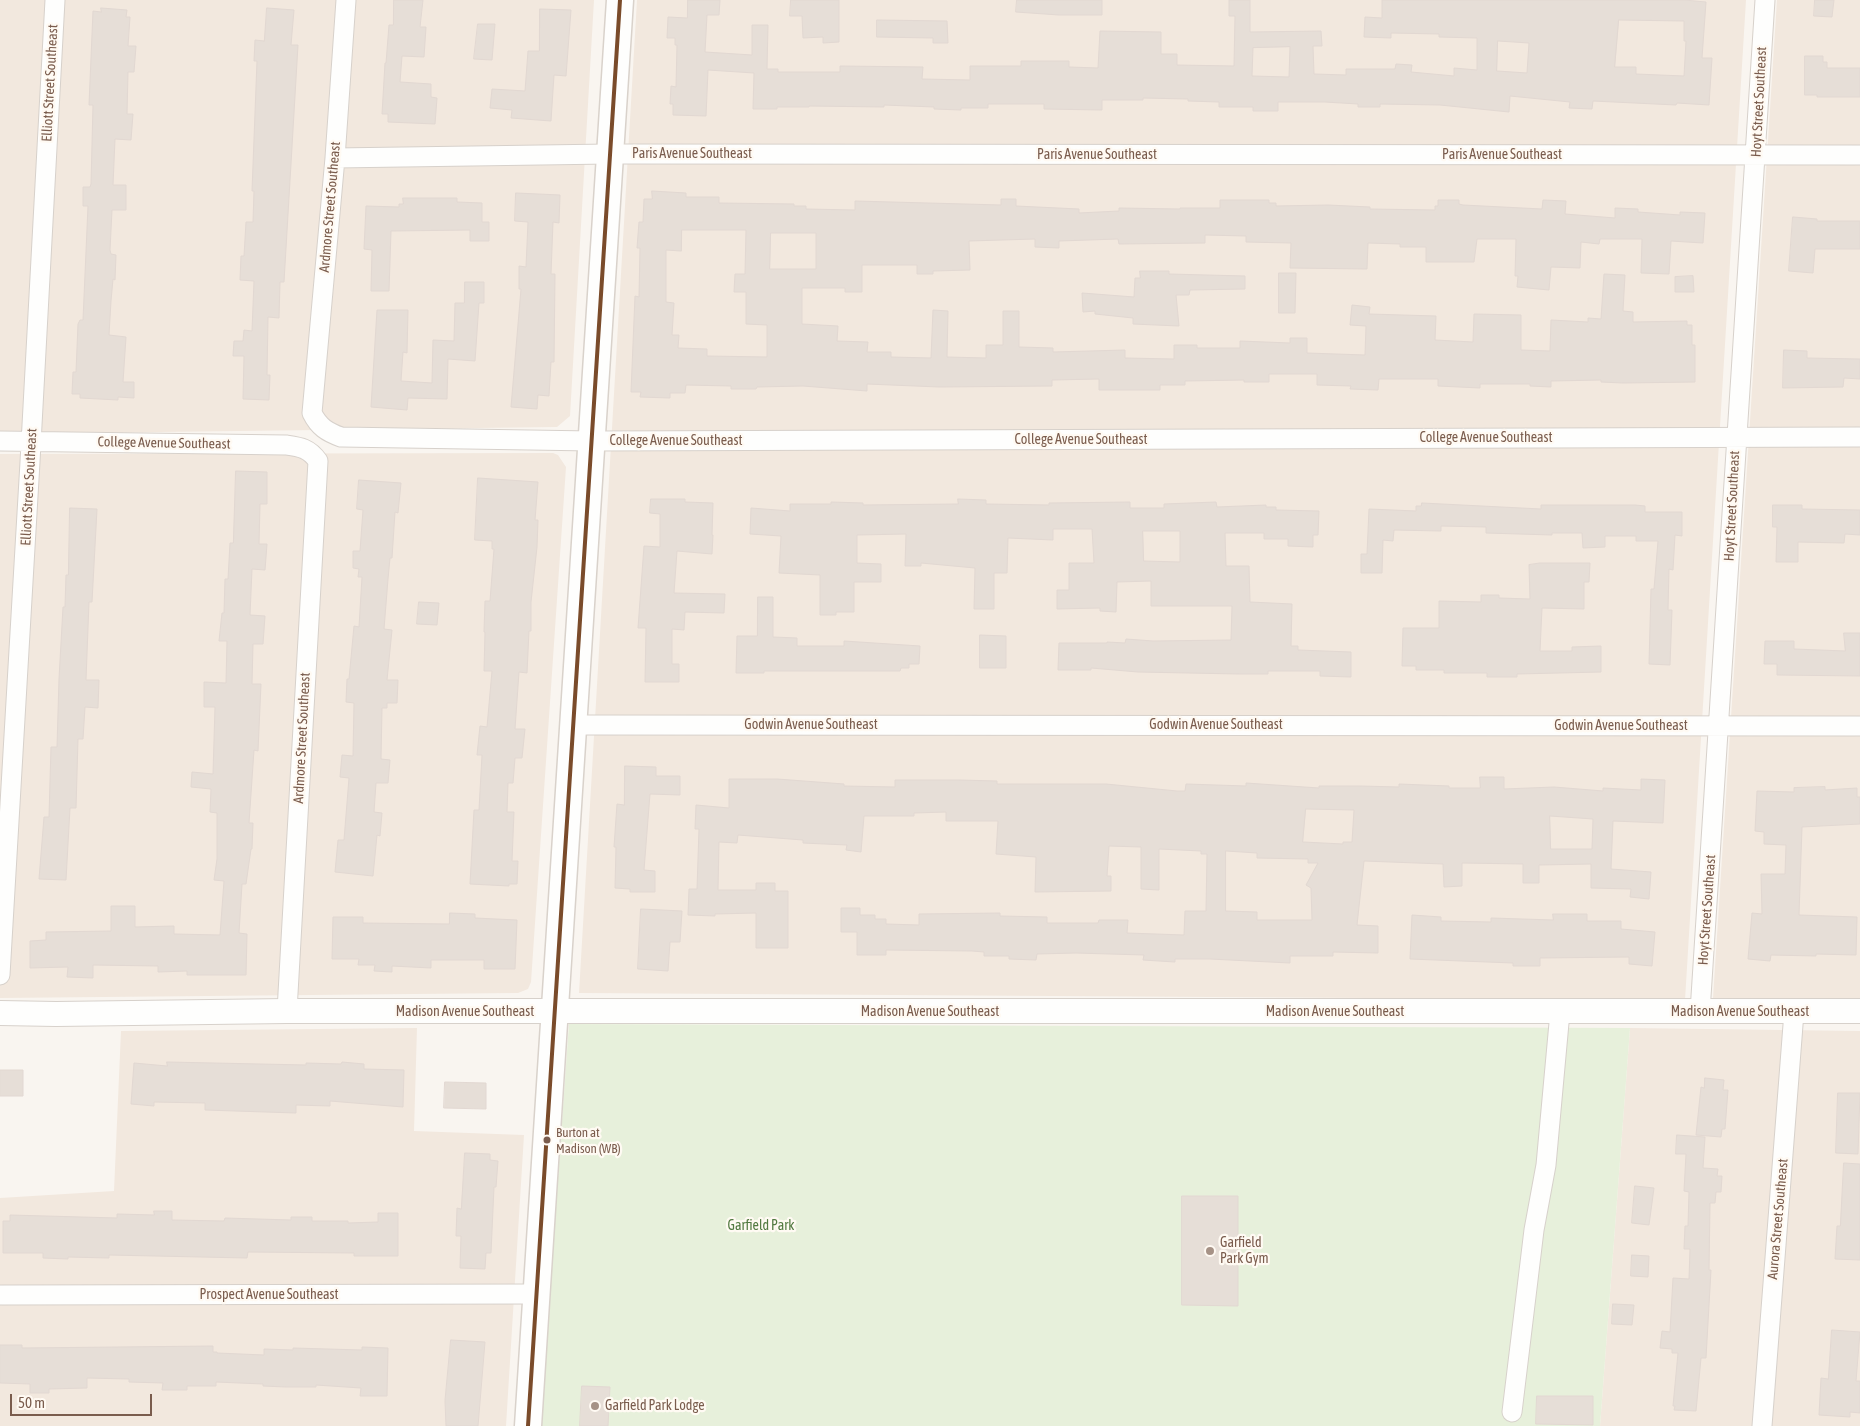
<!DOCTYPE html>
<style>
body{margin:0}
#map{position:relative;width:1860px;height:1426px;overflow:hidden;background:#f9f5f0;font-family:"Asap Condensed",sans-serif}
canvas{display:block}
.scale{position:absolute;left:10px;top:1394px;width:142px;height:22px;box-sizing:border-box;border:2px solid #7a5c4d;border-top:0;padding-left:6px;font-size:15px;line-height:18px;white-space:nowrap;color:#7a5c4d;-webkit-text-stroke:4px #fffaf3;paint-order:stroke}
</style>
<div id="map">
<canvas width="1860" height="1426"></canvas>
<div class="scale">50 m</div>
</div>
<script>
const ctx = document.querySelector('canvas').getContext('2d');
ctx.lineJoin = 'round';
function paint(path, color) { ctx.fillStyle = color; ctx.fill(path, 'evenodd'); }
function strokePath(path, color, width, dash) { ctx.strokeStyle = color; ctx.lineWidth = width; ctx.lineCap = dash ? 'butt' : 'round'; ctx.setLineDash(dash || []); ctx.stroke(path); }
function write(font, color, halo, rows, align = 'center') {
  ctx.font = font + ' "Asap Condensed",sans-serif'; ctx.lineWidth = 4.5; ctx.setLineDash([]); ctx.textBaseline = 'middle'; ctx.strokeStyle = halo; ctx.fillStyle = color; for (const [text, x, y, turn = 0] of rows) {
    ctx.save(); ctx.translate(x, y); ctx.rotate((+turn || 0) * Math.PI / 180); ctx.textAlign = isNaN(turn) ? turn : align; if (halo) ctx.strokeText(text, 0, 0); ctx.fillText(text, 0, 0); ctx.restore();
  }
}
paint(new Path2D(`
 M0 0H594L570 416 557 427 0 434Z
 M637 0H1746L1685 1000 579 993Z
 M1777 0H1860V998H1713Z
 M553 453 558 455 566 467 531 982 528 989 518 993 0 998V454Z
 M417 1028 414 1131 524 1135 506 1426H0V1198L114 1191 121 1031Z
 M1630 1028 1860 1031V1426H1600Z`), '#f2e8de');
paint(new Path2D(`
 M569 1024 1630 1028 1600 1426H540Z`), '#e7f0db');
const building = new Path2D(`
 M394 0H423L420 27H426L424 57 402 56 400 82 431 84V97L437 98 435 124 388 122V114H382L385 63H386L389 25H393Z
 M688 0H720L719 15H707L705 52 752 55V25H768L767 69H778V72H840V66L923 67 922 79 970 80V66H1021V61H1069V67L1098 68 1100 31 1161 32V54H1177V65L1234 66 1235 16H1229V0H1250V32L1321 31 1322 46H1313L1314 74 1346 75V69H1395L1396 64 1412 65 1411 72 1454 76V68L1477 70V38L1439 37V34L1391 33V38L1364 37 1365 17 1382 18V0H1684L1706 2 1702 58H1712L1709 105 1677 103 1676 105 1593 101 1592 109 1569 108 1570 102 1510 96 1509 112 1440 105 1380 104V107H1358V104L1325 102H1278V111H1253V107H1219V102L1188 101V99L1143 98V100H1102V110L1044 109V104H988V108H961V110L934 109V107L884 105V107L809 106V107H777V109H753L754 73 708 70 706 116 673 115V104H670L671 86 676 87 677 45H675V38H667L668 17 687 18ZM1619 20 1684 21V41H1686L1684 76 1636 74V67H1615ZM1498 41 1529 43 1527 73 1497 71ZM1290 47 1289 77 1252 76 1253 48Z
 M791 0H839V42L823 43V37L803 38 802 16H790Z
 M1017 0H1102V15H1059L1016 12Z
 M1815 0H1834L1832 17 1814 16Z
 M101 8 127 10 126 17H130L128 46H136L134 72H128L127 114H133L131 140 115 139 113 185H126V210H112L110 250 111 254 116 255 115 280 113 279 111 301 109 335 126 337 123 382H134V398L118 397V400L80 398V394H72L73 372H76L78 324 80 320H83L88 206H83V187H90L91 184 93 105H89L93 11 101 12Z
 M267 8 294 10 291 45H298L284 282H280L279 318 268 317 267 375H270L269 400 243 399 244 356H233L234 341H243L244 330 252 331 254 281 240 280 241 256H244L246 222H253L254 191H252L257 61H254L255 40 264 41Z
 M540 9 571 10 566 76 554 75 551 121 511 118 512 110 490 108 492 89 525 91 528 51H539Z
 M877 20 947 21 948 43H933V38L877 37Z
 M478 24H495L492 60 474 59Z
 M1805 56H1823V62H1827V68H1860V97H1817V95H1805Z
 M652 191 686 193V197H719V203L794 204V206H806V209L855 210V201L1001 205V199H1016V206L1079 209V213L1119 211V208L1180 209V208H1220V200H1269V203H1276V206L1328 205 1370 207V209L1435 210V206H1438V200H1459V204L1463 205 1542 209 1543 200 1566 201 1565 214 1615 218V208L1638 209V212L1680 215V212L1705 213 1703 243 1671 241 1669 274 1641 273 1642 239H1600L1599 244 1581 242 1580 268 1551 267 1549 290 1517 287 1518 276H1515L1516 239H1477L1474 262H1426V247H1400V244L1368 243 1367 269 1290 268 1291 243 1246 242V236L1205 235V243L1119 244 1118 239 1059 241V248L1035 247V239L969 241 970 270 933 271V274H917V265H862V292H845V288H802V324L838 326 837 341 868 342 867 352H891V357L931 358 933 310 948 311 947 357 986 358V345H1003V311H1019V347L1053 348V352L1125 350V358L1174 359V345H1197V348H1240V341L1290 343V338H1307V353L1365 355 1366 326 1350 325 1352 305 1370 307 1369 314 1436 316 1435 340 1473 342 1474 314 1521 315V350L1550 351 1551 320 1588 322V318L1601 319 1604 274 1625 275 1623 311 1633 312V322L1687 321V325H1692V345H1695V382L1623 383 1601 382V380L1551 381V387L1530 386V384H1480V388L1438 386V379H1379L1378 390 1350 389 1351 386 1317 385V374H1269V382H1244V380L1185 381V385H1160V390H1099V379L1052 380V386L939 387 867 384V391L803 386 757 387 756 389H731V386L686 385 685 393H670V398L640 397 641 392H631L635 296 639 297 640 248H637L639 222H643L644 199H652ZM682 230H746L745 274H735L734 292H746V324L767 325V357L707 356V349L678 348 679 335H672L674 303 666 302V250L681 251ZM771 233H816V269H770Z
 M516 193 560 195 559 223 553 222 551 274H555L554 362H551L549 396 538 395 537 409 511 407 521 289H519V266L526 267 528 222 515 221Z
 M403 198H457V202L482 203V222H489V241H470V230L391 231 389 291H371L372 250 364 249 366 206 399 207V204H403Z
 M1793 217 1817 219V221H1860V249H1815L1813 273 1789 271Z
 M1140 271H1169V274L1245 276V289L1190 290 1189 295H1176L1179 326 1133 324V318L1095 314V311L1083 312 1082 293 1134 297 1135 278H1140Z
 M1279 273H1296L1295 313H1279Z
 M1693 276 1694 292H1675V277Z
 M465 282H484V303H479L475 361 448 359 447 399 408 398 407 410 371 407 377 310H408L407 353 403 352 401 381 432 383 433 340 454 341 455 303H464Z
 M1784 350 1807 351V358L1860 359V379L1844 378 1843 387 1783 388Z
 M236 471 267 472V504H260L259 544H267L265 570 252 569 250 615 265 616 263 644H253L252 684H261L258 751 254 750 249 823H253L252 849H251L246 884H242L239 933 247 934 246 975H187V971L158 972V966L93 965V978L67 977 68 967 30 968V941L46 940V932L111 931V906H135V927L174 926V934L220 935 224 881 214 880 217 859V813L210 812 211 789 191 787 192 772 213 774 215 707H204V682L226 683 227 641H219L222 613H224L225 579H228L230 543H233Z
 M478 478 538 482 535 520H538L537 547 531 602V631H529L527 673 519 672 515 729H525L522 758H515L513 783H508L507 812H514L512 861H518L517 884H509V886L470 884 474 810H479L482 755H477L480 726 487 727 492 671H484L485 632H484L485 601H490L494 549H492V541L475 540Z
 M359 480 401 483 398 513 395 512 392 558H390L388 579 384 629 392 630 387 680H398L397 703H387V708H382L381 759 390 760 388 783H376L374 812 382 813 380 836 377 835 373 876 335 872 338 840H344L349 778 340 777 342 755 353 756 354 703 346 702 347 679H349L354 626 359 627 362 577H358L359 569 353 568V551H360L363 510 357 509Z
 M651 499H685V502L713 503 712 535H713L712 554 677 551 674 593 725 594 724 613 685 612 684 630 672 629V664H679V682H645L646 628H638L644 546 660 547V514L650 513Z
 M958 499 986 500V504L1049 505V503L1130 502V508H1164V504L1216 502 1217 507 1266 505V507H1276V510L1319 511 1318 535H1313V547L1288 546V539H1264V533H1225L1226 566H1249L1250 602 1292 604 1291 646H1298V650L1351 652V677L1320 676V671H1268V674H1239L1138 672 1091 668V670H1058L1059 643H1107V642L1125 643 1126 639 1153 641 1231 640 1232 606H1151V581L1117 582 1116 612 1100 611V608L1057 609V590H1069V563H1094L1092 529H1053V540L1008 538 1007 573H994V609H974L975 568 921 563V566H905L906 534 857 535V563L881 564V582H854V612H836V615H820V575L779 573 781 536 750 534 751 508 790 511V504H831V502L863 503V505L958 504ZM1143 531H1180V562L1144 561Z
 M1422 503 1541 509V505H1635L1645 506V512H1682V536L1675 535 1673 570 1669 569 1668 610H1672L1670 665 1649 664 1651 589H1654L1658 541H1636V536H1605V547L1583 548 1582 533H1552V535L1486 533V527L1441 526V531L1394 530 1393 541 1383 540 1382 573H1361V554H1367L1369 509 1416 511V506H1421Z
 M1773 505H1802V509L1860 510V535L1845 534 1844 543 1798 542V562H1776L1777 527H1773Z
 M70 508 97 509 92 602H89L86 680H99L98 708 85 707 83 739H78L76 808H70L66 880 39 879 44 817H49L51 747H57L59 679 63 607H65L66 575H68Z
 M1540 563H1590L1589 582H1584V609L1542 608 1540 651H1572V647L1601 646V672L1517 674V677H1487V673H1444V670H1416V666H1402L1403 628H1439V601L1481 602V595H1499V598L1530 599 1529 565Z
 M758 597H773V637L797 638V646H844V641L920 646 919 664H909V668H901L900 671H764V673H736L737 636H757Z
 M419 602 439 603 437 625 417 624Z
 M1844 633H1860V676L1777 675V664H1764L1765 641H1794V649L1845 651Z
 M980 635 1006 636V668H980Z
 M625 766 656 767V776H680V795L650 794 644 870 655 871V892H630V889L615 888 616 847H614L617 804 624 805Z
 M1480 777H1504V789L1554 787 1603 791V788L1641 790V779L1665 780 1663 823 1613 821 1611 869 1651 872 1649 899 1630 897 1631 889 1591 888V864L1539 865V883H1523V864L1462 863V886L1444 887 1443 864 1364 861 1357 925 1378 926V953L1333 952V956H1290V963L1210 959H1175V962L1143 960 1144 955 1076 953 1037 954 1036 960 1009 959V956H984V952L972 951 886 950V955H857V932H841V908H860V915H875V919H886V924L919 925V914L1000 913V916L1047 917V923H1098L1099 920H1128L1127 933 1184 935 1185 911H1206L1207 854H1201V851L1159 849V890L1141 889V847L1109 846 1107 876H1111V891L1035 892 1036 857 996 854 998 821H946V812L914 813V816H864L861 852 846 850 847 845 803 843V840L738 835 737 843 719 842 718 890H756V883H775V891H788V948H756V913L715 914V916L688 915 689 889H697L699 829H695L696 805 729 808V779H777L844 784V786L895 787V780H959L997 781V784H1106L1177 791H1185L1186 784 1246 786V783L1319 788V786H1360L1399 787V784L1449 786V788H1480ZM1306 809 1354 810 1352 842H1343V844L1303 842ZM1550 816 1593 819 1592 849H1551ZM1226 851 1257 853V858L1308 859V863H1318L1306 885 1311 888 1312 920H1257V912L1226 911Z
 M1825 787V790L1857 788V797H1860V824L1802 827 1799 915 1857 917 1856 955 1816 954V956L1771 955 1770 961 1748 959 1752 913 1762 914 1761 874H1785L1786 845 1764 844V832L1755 831 1757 791 1794 792V788Z
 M641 909 682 911 680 942H670L668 971 638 969Z
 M450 913 475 914V918L517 920 515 969H484V960H431V968L392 966V972L374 971 375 965H358L359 959H332L333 917H363V923L449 924Z
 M1553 914H1587V921H1621V929L1655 932 1652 966 1629 964V957L1540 958V966H1513V963L1410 959 1412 915 1441 917V921L1491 922V918L1553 920Z
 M167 1062 306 1065V1063L341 1064 342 1062 364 1064V1069L404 1070 403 1107 330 1101V1106L296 1105V1113L205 1110V1103L154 1102V1106L131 1104 134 1063 167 1066Z
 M0 1070H23V1096H0Z
 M1705 1078 1724 1080 1723 1090H1728L1725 1129H1722L1721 1137 1696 1135 1701 1087 1704 1088Z
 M445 1082 486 1083V1109L444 1108Z
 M1838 1093H1860L1858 1154 1836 1153Z
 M1677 1135 1705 1137 1703 1168 1718 1169 1717 1176H1722L1721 1192H1716L1715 1203H1710L1709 1270H1711L1706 1358H1701L1696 1411 1674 1410 1675 1406H1673L1678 1353H1672V1349L1660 1348 1662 1331 1670 1332 1673 1278 1689 1279 1690 1249H1684L1685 1226H1688L1689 1192 1684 1191 1686 1154H1676Z
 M465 1153 490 1154V1160L498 1161 496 1187H494L491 1253H486L485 1269 460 1268 461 1236H456L457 1208 461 1209Z
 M1844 1163 1860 1164V1260L1835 1259 1837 1226H1840Z
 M1635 1186 1654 1188 1649 1225 1632 1223Z
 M1182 1196H1238V1306L1182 1305Z
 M154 1211H172V1220L224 1221 225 1218 291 1220V1217H312V1221H348V1223L378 1222V1213H398V1256H354V1253L248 1252 247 1258 109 1255V1258L68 1257V1259L43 1258V1253H3V1221H10V1215L117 1218V1214L154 1215Z
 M1632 1255 1649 1256 1648 1277 1631 1276Z
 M1613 1304 1634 1305 1632 1325 1612 1324Z
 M1832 1330 1860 1332 1856 1381H1860V1413L1850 1412V1417L1819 1415 1821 1378 1828 1379Z
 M451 1340 485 1342 478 1426H446L445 1401Z
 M0 1345H22V1348L213 1346V1352H217V1353L264 1355V1349L293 1350V1348L362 1350V1347L388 1348 387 1396H360L361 1388 316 1385V1387H286L263 1386V1384L216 1382V1386H187V1390H162L163 1383 129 1382V1379L87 1378V1388L49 1389V1393H30V1384L0 1383Z
 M582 1386 610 1387 608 1426H580Z
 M1537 1396H1593V1425L1536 1424Z`);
paint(building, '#e6ded7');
strokePath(building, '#e2d8d2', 1);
const minor = new Path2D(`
 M346 0 335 158 312 413C319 427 327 432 341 437L592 441 1860 437
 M335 158 609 154 1860 155
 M0 441 286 445C300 447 309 448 318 461L287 1011
 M573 725 1860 726
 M0 975 30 462 55 0
 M1700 1012 1765 0
 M0 1295 537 1294
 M1512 1412 1534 1230 1546 1165 1560 1012
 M1762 1426 1794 1012`);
const tertiary = new Path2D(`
 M0 1013 56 1014 287 1011H1860`);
const secondary = new Path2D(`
 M528 1426C560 951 588 475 620 0`);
strokePath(minor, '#d7d1cb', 21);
strokePath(tertiary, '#d7d1cb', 26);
strokePath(secondary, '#d9d2cb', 29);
strokePath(minor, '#fefefd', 19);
strokePath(tertiary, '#fefefd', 24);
strokePath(secondary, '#fefefd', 26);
strokePath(new Path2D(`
 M528 1426C560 951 588 475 620 0`), '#7a4b2a', 4);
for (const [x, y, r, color] of [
 [547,1140,4.5,"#7a5c4d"],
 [1210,1251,5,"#a69286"],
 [595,1406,5,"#a69286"]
]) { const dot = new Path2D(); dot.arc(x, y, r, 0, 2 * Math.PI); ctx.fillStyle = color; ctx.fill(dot); strokePath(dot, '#fffaf3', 2); }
write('13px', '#7a5c4d', '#fffaf3', [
 ["Burton at",556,1133],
 ["Madison (WB)",556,1149]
], 'left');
write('14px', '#7a5c4d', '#fffaf3', [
 ["Elliott Street Southeast",50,83,-87],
 ["Hoyt Street Southeast",1759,102,-87],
 ["Paris Avenue Southeast",692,154],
 ["Paris Avenue Southeast",1097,155],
 ["Paris Avenue Southeast",1502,155],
 ["Ardmore Street Southeast",330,207,-85],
 ["College Avenue Southeast",1486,438],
 ["College Avenue Southeast",1081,440],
 ["College Avenue Southeast",676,441],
 ["College Avenue Southeast",164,443,1],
 ["Elliott Street Southeast",29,487,-87],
 ["Hoyt Street Southeast",1732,506,-87],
 ["Godwin Avenue Southeast",811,725],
 ["Godwin Avenue Southeast",1216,725],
 ["Godwin Avenue Southeast",1621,726],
 ["Ardmore Street Southeast",302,738,-87],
 ["Hoyt Street Southeast",1707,910,-86],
 ["Madison Avenue Southeast",465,1012],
 ["Madison Avenue Southeast",930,1012],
 ["Madison Avenue Southeast",1335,1012],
 ["Madison Avenue Southeast",1740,1012],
 ["Aurora Street Southeast",1778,1219,-85],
 ["Prospect Avenue Southeast",269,1295]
]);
write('14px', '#537a41', '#fffaf3', [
 ["Garfield Park",761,1226]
]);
write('14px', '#7a5c4d', '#fffaf3', [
 ["Garfield",1220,1243],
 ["Park Gym",1220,1259],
 ["Garfield Park Lodge",605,1406]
], 'left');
</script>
